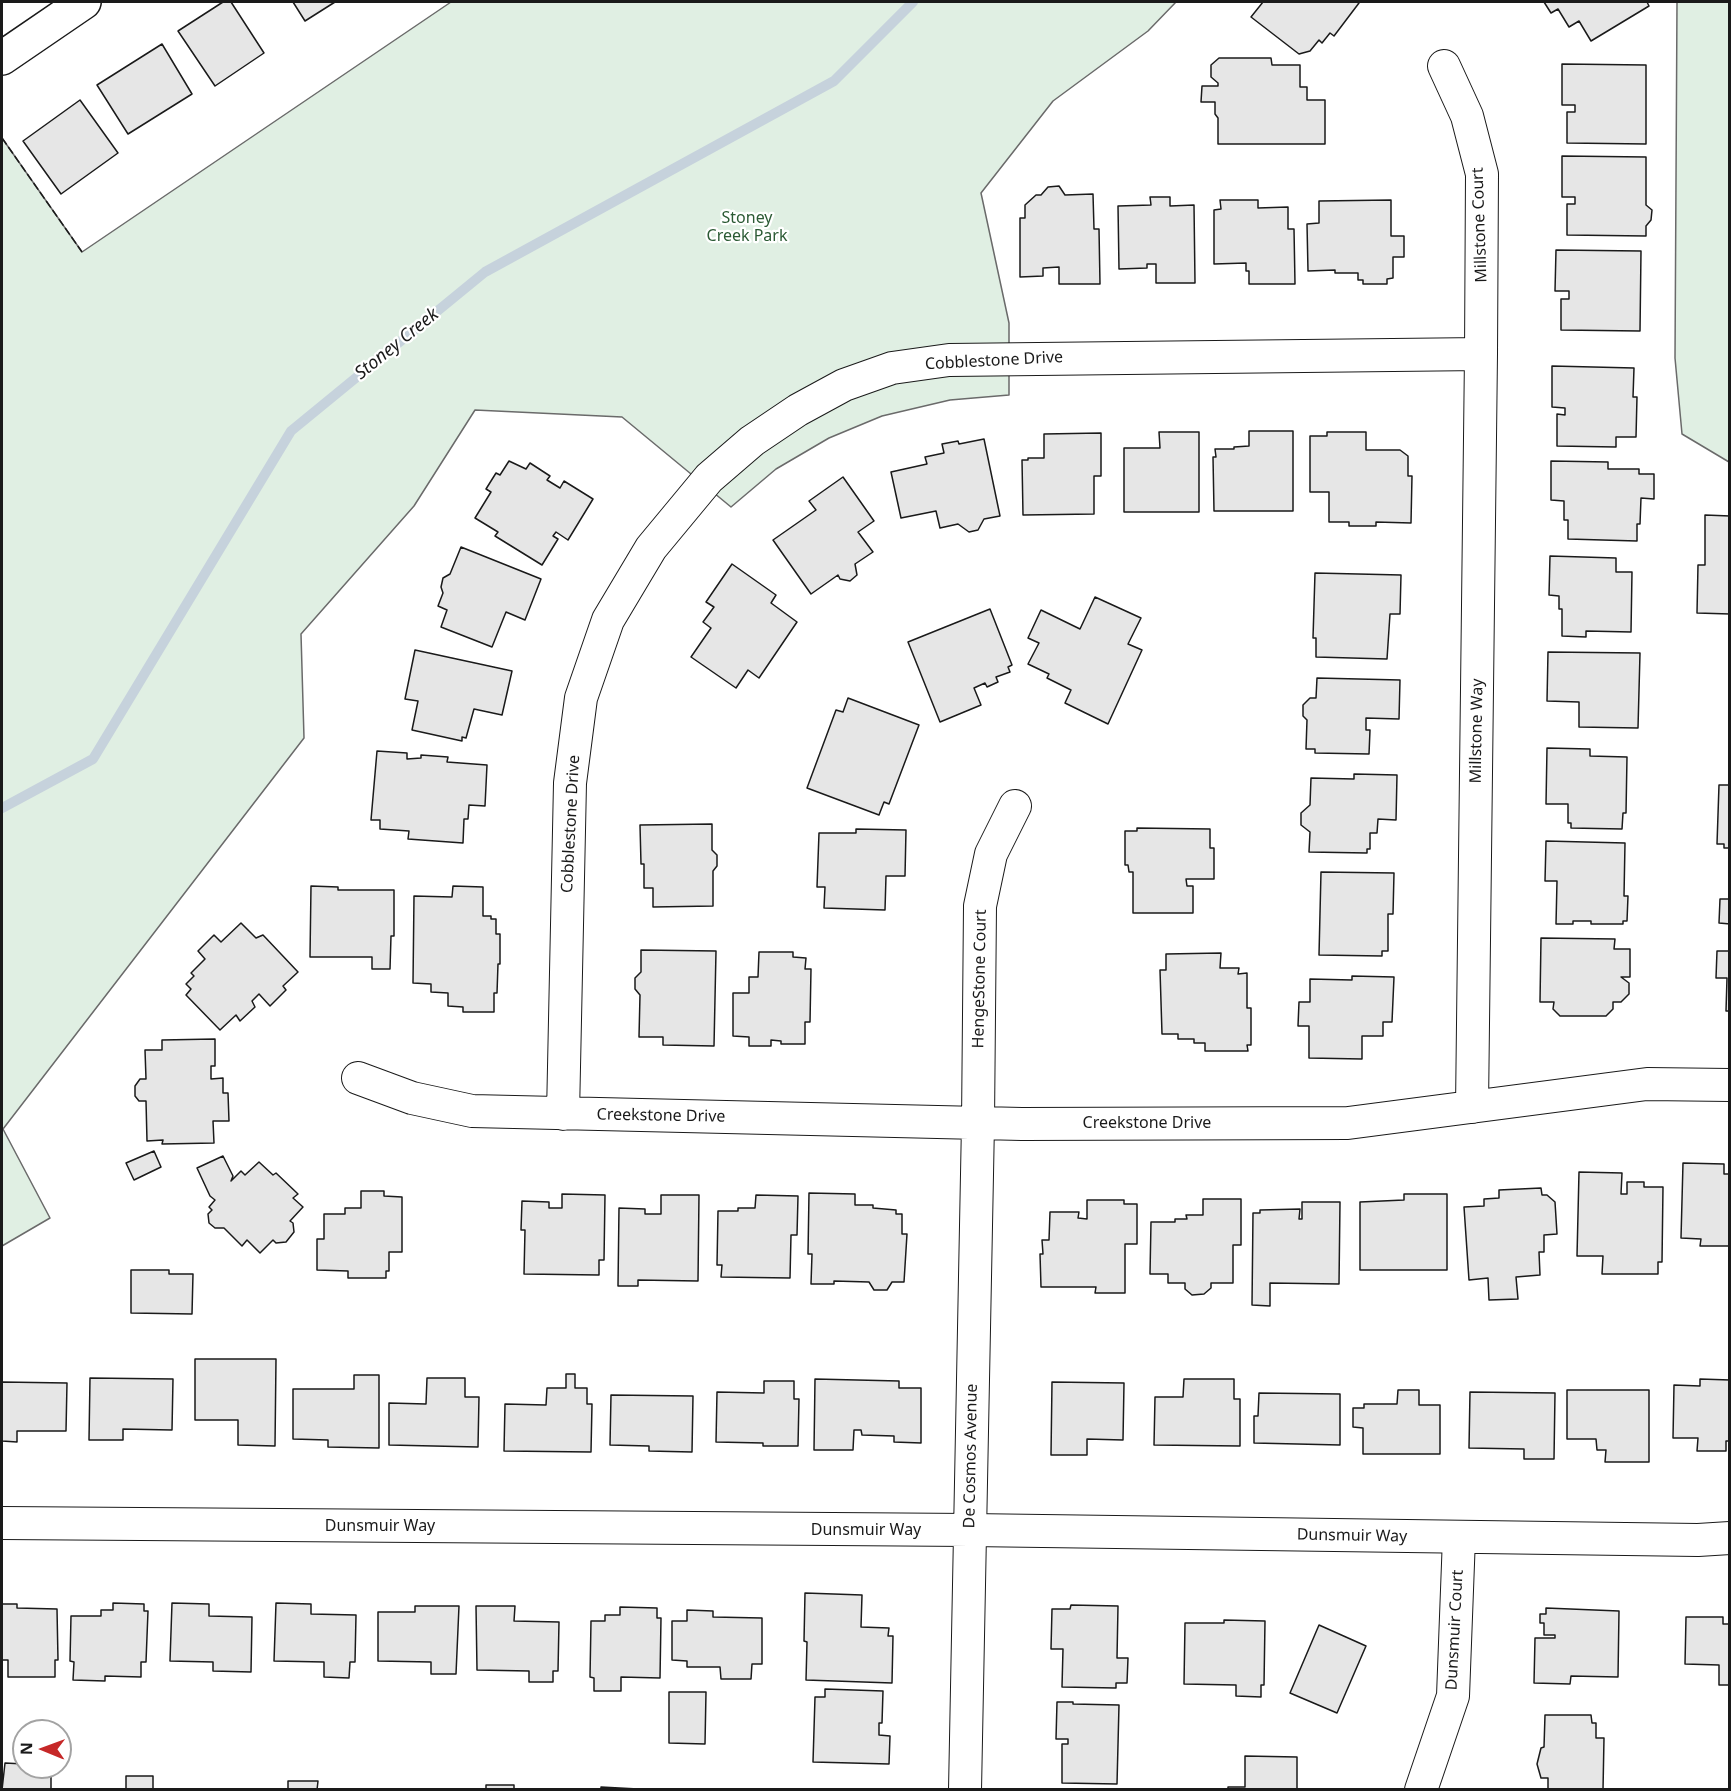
<!DOCTYPE html>
<style>
body{margin:0}
#map{position:relative;width:1731px;height:1791px;overflow:hidden;background:#fff;font-family:"Noto Sans",sans-serif}
canvas{display:block}
.frame{position:absolute;inset:0;border:3px solid #1a1a1a;pointer-events:none}
.north{position:absolute;left:12px;top:1719px;width:60px;height:60px;box-sizing:border-box;background:#fff;border:2px solid #a3a3a3;border-radius:50%;rotate:271deg;font-size:16px;font-weight:700;line-height:24px;text-align:center;color:#1a1a1a}
.north::after{content:'';display:block;margin:auto;width:21px;height:27px;background:#c62828;clip-path:polygon(50% 0,100% 100%,50% 72%,0 100%)}
</style>
<div id="map">
<canvas width="1731" height="1791"></canvas>
<div class="frame"></div>
<div class="north">N</div>
</div>
<script>
const ctx = document.querySelector('canvas').getContext('2d');
ctx.lineJoin = 'round';
function paint(path, color) { ctx.fillStyle = color; ctx.fill(path, 'evenodd'); }
function strokePath(path, color, width, dash) { ctx.strokeStyle = color; ctx.lineWidth = width; ctx.lineCap = dash ? 'butt' : 'round'; ctx.setLineDash(dash || []); ctx.stroke(path); }
function write(font, color, halo, rows, align = 'center') {
  ctx.font = font + ' "Noto Sans",sans-serif'; ctx.lineWidth = 4.5; ctx.setLineDash([]); ctx.textBaseline = 'middle'; ctx.strokeStyle = halo; ctx.fillStyle = color; for (const [text, x, y, turn = 0] of rows) {
    ctx.save(); ctx.translate(x, y); ctx.rotate((+turn || 0) * Math.PI / 180); ctx.textAlign = isNaN(turn) ? turn : align; if (halo) ctx.strokeText(text, 0, 0); ctx.fillText(text, 0, 0); ctx.restore();
  }
}
const green = new Path2D(`
 M451 2H1176L1148 31 1053 101 981 193 1009 323V395L950 400 882 416 829 438 776 469 731 507 622 417 475 410 414 506 301 634 304 738 3 1129 50 1218 2 1246V138L82 252Z
 M1677 2H1729V462L1682 434 1675 358Z`);
paint(green, '#e0efe3');
strokePath(green, '#6a6a6a', 1.5);
strokePath(new Path2D(`
 M2 808 93 759 291 431 485 272 834 81 913 2`), '#c6d2dc', 10);
const building = new Path2D(`
 M223 2H231L264 53 215 86 178 31Z
 M293 2H335L305 21Z
 M1263 2H1357L1359 3 1334 36 1330 33 1322 43 1319 40 1310 51 1299 54 1251 17Z
 M1544 2H1647L1649 6 1591 41 1579 21 1569 27 1558 9 1551 13Z
 M162 44 192 94 128 134 97 85Z
 M1219 58H1271L1272 65H1300V87H1307V100H1325V144H1218V118L1215 114V102H1201L1202 86H1218V83L1211 77V65Z
 M1562 64 1646 65V144L1567 143V112H1575V105H1562Z
 M80 100 118 153 61 194 23 141Z
 M1562 156 1646 157V205L1652 210 1651 220 1646 226V236L1567 235V204H1575V197H1562Z
 M1059 186 1065 195 1093 194 1094 229H1099L1100 284H1059V267L1043 268V276L1020 277V218H1025V205L1036 195H1041L1048 187Z
 M1150 197H1170V206L1194 205 1195 283H1156V264H1147V268L1119 269 1118 206 1151 205Z
 M1220 200H1258V208L1288 207V229H1294L1295 284H1249V271H1246V263L1214 264V210L1221 209Z
 M1391 200V236H1404V257H1393V278L1387 279V284H1363V280H1358V273H1335V270L1308 271 1307 224 1319 223V201Z
 M1556 250 1641 251 1640 331 1561 330V299H1569V291H1555Z
 M1552 366 1634 368 1633 397H1637L1636 437H1616V447L1557 446V414L1565 415V408L1552 407Z
 M1249 431H1293V511H1214L1213 457H1216L1215 449H1234V447L1249 446Z
 M1159 432H1199V512H1124V448H1160Z
 M1327 432H1366V450H1400L1408 456V476H1412L1411 523 1376 522V526H1349V522H1329V492H1310V436H1327Z
 M1101 433V476H1094V514L1023 515 1022 460H1028V458H1044V434Z
 M984 439 1000 516 984 519 978 530 969 532 958 524 940 528 936 511 901 518 891 472 927 464 925 457 944 453 942 444 958 441 959 444Z
 M509 461 526 469 530 463 550 476 547 480 560 488 564 481 593 499 568 540 556 532 553 536 558 539 542 565 495 536 498 532 475 518 491 492 486 489 496 473 500 475Z
 M1551 461 1608 462V469H1639V474H1654V499L1641 498 1640 524H1637V541L1568 539V520H1564V501L1551 500Z
 M843 477 874 521 858 532 873 552 855 564 857 575 850 581 840 579 838 575 811 594 773 540 816 510 809 501Z
 M1705 515 1730 516V614L1697 613 1698 565H1705Z
 M461 547 541 579 525 620 506 612 492 647 441 627 447 610 438 606 443 593 441 587 443 578 450 574Z
 M1550 556 1616 558V572H1632L1631 632 1586 631V637L1562 636V609H1559V596L1549 595Z
 M732 564 776 595 771 603 797 622 759 678 748 670 736 688 691 657 711 628 703 622 714 607 706 602Z
 M1315 573 1401 575 1400 614H1390L1387 659 1316 657V638H1313Z
 M1095 597 1141 618 1128 644 1142 650 1108 724 1065 703 1071 690 1047 678 1049 674 1028 664 1039 643 1028 638 1041 610 1080 629Z
 M990 609 1012 665 1008 667 1010 672 996 677 998 682 987 687 985 683 974 688 981 705 940 722 908 642Z
 M415 650 512 671 502 715 474 709 466 738 462 737V741L412 730 418 701 405 699Z
 M1548 652 1640 653 1638 728 1579 727V702L1547 701Z
 M1317 678 1400 680 1399 719 1366 718V730H1370L1369 754 1315 753V749H1306L1307 720 1303 716V705L1310 698H1316Z
 M848 698 919 725 889 804 884 802 879 815 807 788 836 710 843 712Z
 M1547 748 1590 749V756L1627 757 1626 813H1623L1622 829 1571 828V823H1568V804H1546Z
 M377 751 407 753V759L421 758V755L448 757 447 762 487 765 485 806 469 805 468 819H464L463 843 408 839 409 831 380 829V820H371Z
 M1354 774 1397 775 1396 820 1378 819 1377 833H1370V849H1367V853L1309 852 1310 832 1301 825V813L1310 805 1311 778 1354 779Z
 M1719 785H1730V848H1724V844H1717Z
 M712 824V850L717 855V866L713 871V906L653 907V888H644V864H641L640 825Z
 M1137 828 1210 829V848H1214V879H1186L1187 886H1193V913H1133V872H1129L1128 865H1125V831H1137Z
 M856 829 906 830 905 876H886L885 910 824 908 825 887H817L819 833H856Z
 M1546 841 1625 843 1624 896H1628L1627 921H1623V924H1591V921H1573V924H1556L1557 881H1545Z
 M1321 872 1394 873 1393 914H1388V951H1382V956L1319 955Z
 M311 886 338 887V890H394V936H391L390 969H372V957H310Z
 M453 886 483 887V916H491V919H496V934H500V964H498L497 993H494V1012H463V1007L448 1006V993L431 992V984L413 983 414 896 452 897Z
 M1720 899H1730V924L1719 923Z
 M241 923 256 938 263 935 298 972 283 986 286 990 270 1006 259 994 252 1001 255 1007 240 1021 236 1015 220 1030 186 995 191 989 186 984 194 976 191 973 205 959 198 951 214 935 221 942Z
 M1541 938 1615 939 1614 949H1630V977H1621L1629 983V994L1621 1002H1613V1009L1606 1016H1560L1553 1009 1554 1002H1540Z
 M641 950 716 951 714 1046 663 1045V1037H639L640 995 635 989V978L641 972Z
 M1717 951H1730V1011H1726L1727 978H1716Z
 M759 952H793V957L806 958 805 969H811L810 1022H805V1044H781V1041L771 1040V1046H749V1037L733 1036V993H749V977H758Z
 M1221 953 1220 968H1239L1238 974 1247 973V1008H1251V1045H1247L1248 1051H1205V1043H1194V1039H1178V1034H1162L1160 970H1166V954Z
 M1352 976 1394 977 1392 1022H1383V1036H1362V1059L1309 1058V1026H1298L1299 1002H1310V979L1352 980Z
 M215 1039V1066H211V1079L223 1078V1093H228L229 1121H213L214 1143 162 1144 163 1140 147 1141 146 1101H139L135 1096V1086L140 1079H146L145 1050H162V1040Z
 M154 1151 161 1167 134 1180 126 1163Z
 M223 1156 233 1176 231 1181 241 1171 245 1175 259 1162 273 1175 276 1173 298 1194 293 1198 303 1207 290 1221 293 1223 294 1232 286 1242 276 1243 273 1240 260 1253 247 1240 242 1246 224 1228H215L209 1223 208 1214 212 1210 209 1207 215 1200 210 1196 197 1168Z
 M1683 1163 1724 1164V1174H1730V1246H1700L1701 1239 1681 1238Z
 M1579 1172 1622 1173 1621 1194H1627V1182H1644V1187H1663L1662 1262H1658V1274H1602L1603 1256H1577Z
 M1541 1188 1542 1195H1547L1555 1202 1557 1234 1544 1235V1252H1539L1540 1275 1516 1277 1518 1299 1489 1300 1488 1278 1469 1280 1464 1207 1484 1206V1199L1499 1198V1190Z
 M361 1191H384V1196L402 1197V1252H389V1271H386V1278H348V1271L317 1270V1239H324V1214H345V1208H361Z
 M809 1193 855 1194V1205H873V1208L896 1210V1214H902V1234H907L904 1282H892L887 1290H874L869 1282 834 1281V1284H811L812 1254H808Z
 M562 1194 605 1195 604 1260H599V1275L524 1274 525 1230H521L522 1201 549 1202V1208H562Z
 M1404 1194H1447V1270H1360V1202L1404 1200Z
 M661 1195H699L698 1281 638 1280V1286H618L619 1208 645 1209V1214H661Z
 M756 1195 798 1196 797 1235H791L790 1278 721 1277 722 1265H717L718 1211H738V1208H755Z
 M1203 1199H1241V1245H1233V1283H1211V1288L1204 1294 1192 1295 1185 1289V1283H1168V1274H1150L1151 1222H1175V1219H1187L1186 1215H1203Z
 M1087 1200H1124V1204H1137V1244H1125V1293H1095L1096 1287H1041L1040 1254H1043L1042 1240H1049L1050 1212H1079L1078 1218 1087 1219Z
 M1302 1202H1340L1339 1284 1270 1283V1306L1252 1305 1253 1213H1260V1210L1300 1209 1299 1219H1302Z
 M131 1270H169V1274H193L192 1314 131 1313Z
 M195 1359H276L275 1446 238 1445V1420H195Z
 M566 1374H575V1388H587V1404H592L591 1452 504 1451 505 1404 546 1405 547 1388H566Z
 M354 1375H379V1448L328 1447V1440L293 1439V1389H354Z
 M90 1378 173 1379 172 1430 123 1429V1440H89Z
 M427 1378H465V1397H479L478 1447 389 1445V1403L426 1404Z
 M815 1379 899 1381V1388H921V1443L894 1442V1436L862 1435 861 1430H854L853 1450H814Z
 M1184 1379H1234V1399H1240V1446L1154 1445 1155 1397H1183Z
 M1700 1379 1730 1380V1441H1726V1451H1697L1698 1438H1673L1674 1385 1700 1386Z
 M764 1381H794V1399H799L798 1446H763V1443L716 1442 717 1392 764 1393Z
 M2 1382 67 1383 66 1431H17V1442L2 1441Z
 M1052 1382 1124 1383 1123 1440 1087 1439V1455H1051Z
 M1398 1390H1419V1405H1440V1454H1363V1428L1353 1427V1408H1364V1404H1397Z
 M1567 1390H1649V1462H1605L1606 1450H1597L1596 1439H1567Z
 M1470 1392 1555 1393 1554 1459H1524V1449L1469 1448Z
 M1259 1393 1340 1394V1445L1254 1443V1416H1258Z
 M611 1395 693 1396 692 1452 649 1451V1446L610 1445Z
 M805 1593 862 1595 861 1627 889 1628 888 1636H893L892 1683 806 1680 807 1642 804 1641Z
 M113 1603 144 1604V1611H148L146 1662H141V1677L105 1676V1681L73 1680 74 1662 70 1661 71 1616H101V1610H113Z
 M172 1603 209 1604V1616L252 1617 251 1672 213 1671V1662L170 1661Z
 M276 1603 311 1604V1614L356 1615 355 1662H350L349 1678 324 1677V1662L274 1661Z
 M2 1604H17V1608L57 1609 58 1660H55V1677H8V1660H2Z
 M1071 1605 1118 1606 1117 1658H1128L1127 1683H1116V1688L1062 1687 1063 1649H1051L1052 1609H1070Z
 M415 1606H459L456 1674H431V1662L378 1661V1612H415Z
 M476 1606H515L514 1621 559 1622 558 1671H553V1682H529V1671L477 1670Z
 M620 1607 657 1608V1618H661L660 1678 621 1677V1691H594V1678L590 1677 591 1621H605V1615H620Z
 M1546 1608 1619 1611 1618 1677 1571 1676 1570 1684 1534 1683 1535 1638H1555V1635H1544V1623H1540V1614H1546Z
 M687 1610 713 1611V1617L762 1618V1664H752L751 1679H721L720 1667H687V1661L672 1660V1621H687Z
 M1686 1617H1723V1624H1730V1685H1719V1665L1685 1664Z
 M1224 1620 1265 1621 1264 1685H1261V1697L1236 1696V1685L1184 1684 1185 1623H1224Z
 M1319 1625 1366 1646 1337 1713 1290 1693Z
 M825 1689 883 1691 882 1723H879V1735L890 1736 889 1764 813 1762 815 1697H825Z
 M669 1692H706L705 1744 669 1743Z
 M1057 1702H1073V1704L1119 1705 1117 1784 1062 1783V1744H1068V1739H1056Z
 M1545 1715H1591L1592 1723H1596V1738H1604L1603 1790H1548V1778H1541L1537 1764 1541 1748 1544 1747Z
 M1245 1756 1297 1757V1790H1228V1787H1245Z
 M5 1763 24 1764V1767H51V1790H2Z
 M126 1776H153V1790H126Z
 M288 1781H318L317 1790H288Z
 M486 1785H514V1790H486Z
 M601 1787 638 1789V1790H601Z`);
paint(building, '#e6e6e6');
strokePath(building, '#1a1a1a', 1.5);
const street = new Path2D(`
 M1444 66 1467 116 1482 174 1481 354 1472 1107
 M358 1078 412 1098 472 1111 1022 1124 1348 1123 1647 1084 1730 1085
 M563 1114 570 783 581 698 608 620 651 548 709 478 752 441 798 410 844 385 892 368 949 360 1481 354
 M2 1523 970 1530 1698 1540 1730 1538
 M965 1790 978 1123 980 906 991 854 1015 806
 M1421 1790 1453 1696 1459 1537`);
const secondary = new Path2D(`
 M2 58 84 2`);
strokePath(street, '#1a1a1a', 34);
strokePath(secondary, '#1a1a1a', 36);
strokePath(street, '#fff', 32);
strokePath(secondary, '#fff', 33);
strokePath(new Path2D(`
 M2 138 82 252`), '#1a1a1a', 1.5, [8, 3]);
write('16px', '#2b5a34', '#fff', [
 ["Stoney",747,218],
 ["Creek Park",747,236]
]);
write('16px', '#1a1a1a', '#fff', [
 ["Millstone Court",1480,225,-92],
 ["Cobblestone Drive",994,361,-3],
 ["Millstone Way",1477,731,-89],
 ["Cobblestone Drive",571,824,-87],
 ["HengeStone Court",980,979,-89],
 ["Creekstone Drive",661,1116,1],
 ["Creekstone Drive",1147,1123],
 ["De Cosmos Avenue",971,1456,-89],
 ["Dunsmuir Way",380,1526],
 ["Dunsmuir Way",866,1530],
 ["Dunsmuir Way",1352,1536,1],
 ["Dunsmuir Court",1455,1630,-87]
]);
write('italic 18px', '#1a1a1a', '#fff', [
 ["Stoney Creek",397,344,-39]
]);
</script>
